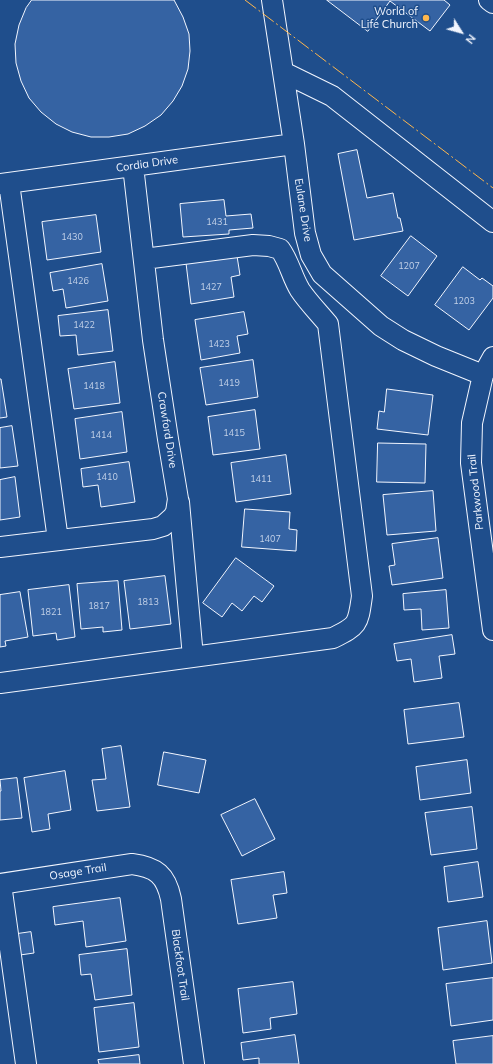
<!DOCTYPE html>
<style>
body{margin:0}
#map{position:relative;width:493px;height:1064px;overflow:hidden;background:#1f4e8c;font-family:Mulish,sans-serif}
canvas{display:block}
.north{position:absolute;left:441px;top:12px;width:40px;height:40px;-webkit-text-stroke:3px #1f4e8c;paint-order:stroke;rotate:127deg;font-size:11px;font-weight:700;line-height:16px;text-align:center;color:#f2f6ff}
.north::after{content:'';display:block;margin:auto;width:14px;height:18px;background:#f2f6ff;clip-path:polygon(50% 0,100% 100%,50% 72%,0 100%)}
</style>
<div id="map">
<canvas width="493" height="1064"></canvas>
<div class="north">N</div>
</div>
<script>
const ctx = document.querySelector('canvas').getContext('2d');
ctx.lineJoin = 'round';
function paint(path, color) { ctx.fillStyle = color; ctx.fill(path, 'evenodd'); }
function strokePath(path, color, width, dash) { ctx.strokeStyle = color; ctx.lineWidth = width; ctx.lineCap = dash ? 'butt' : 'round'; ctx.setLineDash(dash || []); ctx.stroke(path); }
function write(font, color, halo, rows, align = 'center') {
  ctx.font = font + ' Mulish,sans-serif'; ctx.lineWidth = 3; ctx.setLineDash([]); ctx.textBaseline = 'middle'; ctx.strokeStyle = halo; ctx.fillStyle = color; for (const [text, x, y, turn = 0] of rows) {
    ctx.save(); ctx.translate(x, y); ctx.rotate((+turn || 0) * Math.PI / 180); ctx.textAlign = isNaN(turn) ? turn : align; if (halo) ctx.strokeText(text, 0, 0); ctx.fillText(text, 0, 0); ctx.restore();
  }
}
const building = new Path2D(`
 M32 0H174L183 17 189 34 190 51 188 69 182 86 173 101 161 115 145 126 128 134 109 137H91L72 132 56 124 41 112 29 98 21 81 16 63 15 44 19 25 26 8Z
 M327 0H444L450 5 430 31 390 1 368 31Z
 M357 150 367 198 393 193 398 218H400L403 231 354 240 338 154Z
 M224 200 226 216 251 214 253 228 229 230V234L183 237 180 204Z
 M96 215 101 252 47 260 42 222Z
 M411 236 437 256 408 296 381 276Z
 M237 256 240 275 231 277 234 297 191 304 186 263Z
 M102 264 108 301 66 308 63 289 53 291 50 273Z
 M463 267 480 280 482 278 493 286V298L469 330 435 305Z
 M108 310 113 351 78 355 76 335 60 336 58 316Z
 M244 312 248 334 237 336 240 353 201 360 195 320Z
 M253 360 258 397 206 405 200 368Z
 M115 362 120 403 74 409 68 369Z
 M0 379H1L7 417 0 418Z
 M387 389 433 395 428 435 377 429 379 411 384 412Z
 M255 410 260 449 213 455 208 417Z
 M122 412 127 452 80 459 75 419Z
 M12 426 18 466 0 468V428Z
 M378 443 426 444 425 483 377 482Z
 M286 455 291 494 236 502 231 463Z
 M129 462 135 502 101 507 98 485 83 487 81 469Z
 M15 477 20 517 0 520V480Z
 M433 491 436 531 387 535 383 495Z
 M245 509 290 512 289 529 297 530 296 551 242 547Z
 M438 538 443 578 392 585 389 566 395 565 392 544Z
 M236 558 274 586 262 602 254 596 242 611 232 603 222 617 203 603Z
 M165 576 171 624 130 629 124 581Z
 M118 581 122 630 103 632V627L81 629 77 584Z
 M69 585 75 637 57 640 56 633 33 636 28 590Z
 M446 590 449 628 422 630 421 609 404 610 403 594Z
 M20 592 28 637 5 641 6 646 0 647V595Z
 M452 635 455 654 439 656 442 678 414 682 411 659 397 661 394 644Z
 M459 703 464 737 408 744 404 710Z
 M121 746 130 807 97 811 92 780 106 779 102 749Z
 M164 752 206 760 199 793 158 785Z
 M467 760 471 793 420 800 416 767Z
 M65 771 71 810 48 814 50 829 32 832 24 778Z
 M17 778 22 818 0 820V791H1L0 780Z
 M255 799 275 839 242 856 221 815Z
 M472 807 477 849 431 855 425 813Z
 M478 862 483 897 448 902 444 867Z
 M284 872 287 893 273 895 277 918 238 924 231 880Z
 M120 898 126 941 86 947 83 921 55 925 53 907Z
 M487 921 492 963 443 970 438 928Z
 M31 932 34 953 20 955 17 934Z
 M127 949 132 995 95 1000 91 974 81 975 79 955Z
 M493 978V1020L451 1026 446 984Z
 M293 982 297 1014 270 1018 271 1029 243 1033 238 989Z
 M134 1003 139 1047 99 1052 94 1008Z
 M295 1035 299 1064H259V1058L243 1060 241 1043Z
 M493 1036V1064H456L453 1041Z
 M139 1055 140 1064H99L98 1060Z`);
paint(building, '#3563a3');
strokePath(building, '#f2f6ff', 1);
const minor = new Path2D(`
 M272 0 294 144 305 233 311 255 322 274 381 326 403 340 436 356 483 375
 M489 0 493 3
 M283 72 332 96 493 222
 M9 183 58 540
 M0 184 294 144
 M493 357 483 375 472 423 471 463 493 630
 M179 502 193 657
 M0 547 153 529 163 526 173 517 176 512 178 499 168 439 153 340 133 166
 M0 683 333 638C359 625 358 624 362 596L328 324C319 313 308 302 300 290 292 277 289 261 280 249L269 246 253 245 144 259
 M0 884 132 864C156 867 166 875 171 899L194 1064
 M1 884 26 1064`);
strokePath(minor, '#f2f6ff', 22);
strokePath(minor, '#1f4e8c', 20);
strokePath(new Path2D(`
 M245 0 493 188`), '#ffb74d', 1, [14, 3, 2, 3]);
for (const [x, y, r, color] of [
 [426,18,4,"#ffb74d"]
]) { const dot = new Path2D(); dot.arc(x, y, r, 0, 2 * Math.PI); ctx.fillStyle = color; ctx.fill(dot); strokePath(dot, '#1f4e8c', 1.5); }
write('9px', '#c3d1e8', null, [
 ["1431",217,222],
 ["1430",72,237],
 ["1207",409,266],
 ["1426",78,281],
 ["1427",211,287],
 ["1203",464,301],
 ["1422",84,325],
 ["1423",219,344],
 ["1419",229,383],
 ["1418",94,386],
 ["1415",234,433],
 ["1414",101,435],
 ["1410",107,477],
 ["1411",261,479],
 ["1407",270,539],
 ["1813",148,602],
 ["1817",99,606],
 ["1821",51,612]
]);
write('11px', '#f2f6ff', '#1f4e8c', [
 ["World of",418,12],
 ["Life Church",418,25]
], 'right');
write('11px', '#f2f6ff', '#1f4e8c', [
 ["Cordia Drive",147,164,-8],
 ["Eulane Drive",303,210,81],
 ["Crawford Drive",167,430,81],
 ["Parkwood Trail",476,492,-96],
 ["Osage Trail",78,872,-9],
 ["Blackfoot Trail",180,965,82]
]);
</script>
